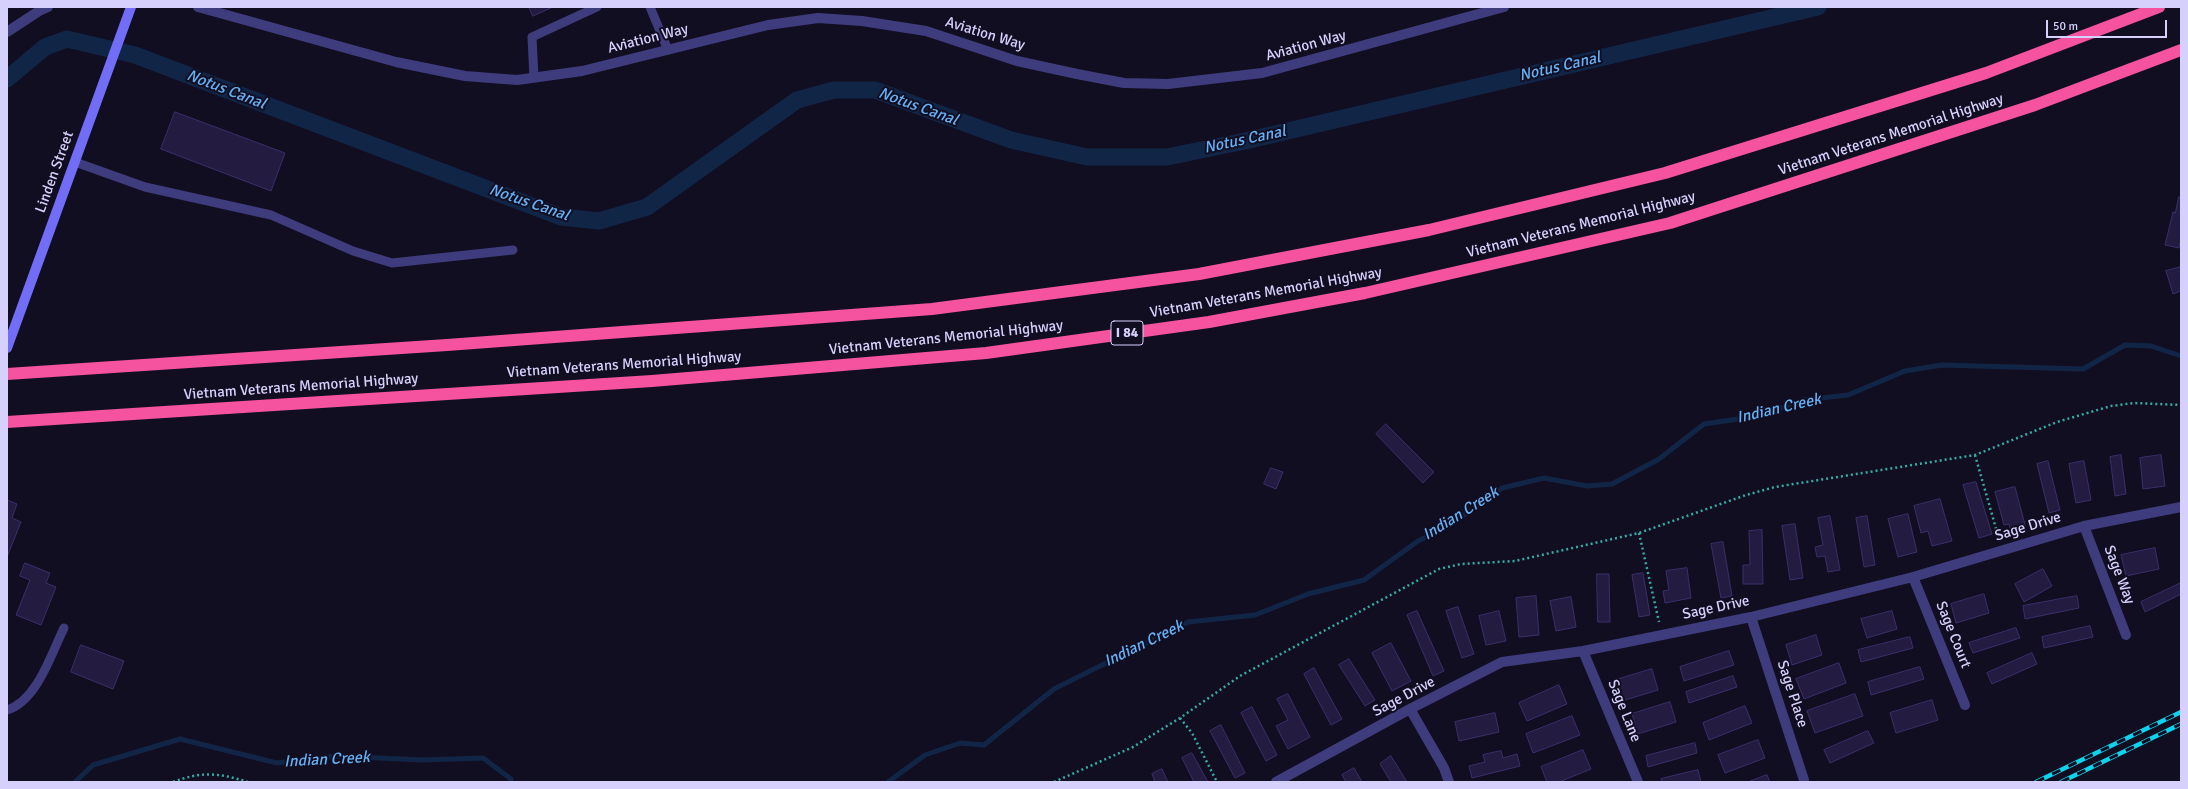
<!DOCTYPE html>
<style>
body{margin:0}
#map{position:relative;width:2188px;height:789px;overflow:hidden;background:#120e21;font-family:Signika,sans-serif}
canvas{display:block}
.frame{position:absolute;inset:0;border:8px solid #d6d0fc;pointer-events:none}
.scale{position:absolute;left:2046px;top:20px;width:121px;height:18px;box-sizing:border-box;border:2px solid #d6d0fc;border-top:0;padding-left:5px;font-size:12px;line-height:14px;white-space:nowrap;color:#d6d0fc;-webkit-text-stroke:3px #120e21;paint-order:stroke}
</style>
<div id="map">
<canvas width="2188" height="789"></canvas>
<div class="frame"></div>
<div class="scale">50 m</div>
</div>
<script>
const ctx = document.querySelector('canvas').getContext('2d');
ctx.lineJoin = 'round';
function strokePath(path, color, width, dash) { ctx.strokeStyle = color; ctx.lineWidth = width; ctx.lineCap = dash ? 'butt' : 'round'; ctx.setLineDash(dash || []); ctx.stroke(path); }
function paint(path, color) { ctx.fillStyle = color; ctx.fill(path, 'evenodd'); }
function write(font, color, halo, rows, align = 'center') {
  ctx.font = font + ' Signika,sans-serif'; ctx.lineWidth = 4; ctx.setLineDash([]); ctx.textBaseline = 'middle'; ctx.strokeStyle = halo; ctx.fillStyle = color; for (const [text, x, y, turn = 0] of rows) {
    ctx.save(); ctx.translate(x, y); ctx.rotate((+turn || 0) * Math.PI / 180); ctx.textAlign = isNaN(turn) ? turn : align; if (halo) ctx.strokeText(text, 0, 0); ctx.fillText(text, 0, 0); ctx.restore();
  }
}
strokePath(new Path2D(`
 M75 782 93 765 180 739 277 763 337 756 422 760 483 758 511 779V782
 M888 782 925 755 960 743 984 745 1054 689 1188 622 1255 615 1308 594 1364 580 1418 541 1449 526 1502 488 1544 478 1587 486 1612 484 1659 459 1704 424 1759 416 1803 400 1848 395 1905 371 1942 365 2083 369 2125 345 2151 346 2181 356`), '#112647', 5);
strokePath(new Path2D(`
 M7 79 45 47 67 39 135 55 561 217 599 221 647 207 797 100 834 90H875L1011 140 1087 157H1167L1245 141 1818 7`), '#112647', 17);
const building = new Path2D(`
 M529 7H553L533 16Z
 M175 112 285 153 271 191 161 149Z
 M2179 197H2181V239L2179 248 2165 245 2173 212 2175 213Z
 M2181 267V291L2173 294 2166 271Z
 M1386 424 1434 472 1423 483 1376 434Z
 M2121 455 2126 494 2115 496 2110 457Z
 M2161 455 2165 486 2143 489 2140 458Z
 M2048 461 2060 510 2049 513 2037 464Z
 M2084 461 2091 500 2076 503 2069 464Z
 M1271 468 1283 472 1276 489 1264 484Z
 M1976 482 1992 534 1979 538 1963 485Z
 M2015 487 2027 532 2012 536 2009 524 2004 525 1995 492Z
 M1940 499 1952 541 1932 546 1928 531 1921 533 1914 506Z
 M7 500 17 504 12 518 21 522 7 557Z
 M1908 514 1917 552 1898 557 1888 519Z
 M1830 516 1840 570 1828 572 1825 556 1817 557 1815 547 1823 545 1818 518Z
 M1867 516 1875 565 1864 567 1856 518Z
 M1795 524 1803 578 1790 580 1782 526Z
 M1762 530 1763 584H1743V565H1750L1749 531Z
 M1723 542 1732 596 1721 598 1711 544Z
 M2155 548 2159 569 2126 576 2121 555Z
 M25 563 50 573 46 583 56 587 41 625 16 615 30 580 20 576Z
 M1687 568 1691 598 1665 603 1663 591 1669 590 1666 571Z
 M2043 569 2052 586 2024 602 2015 584Z
 M1643 573 1650 615 1639 617 1632 575Z
 M1597 574H1609L1610 622H1598Z
 M2181 583V594L2145 612 2141 602Z
 M1984 594 1989 613 1956 623 1951 604Z
 M1536 596 1539 635 1519 637 1516 598Z
 M2077 596 2079 608 2025 619 2023 606Z
 M1571 597 1576 627 1556 631 1550 601Z
 M1458 607 1474 654 1462 658 1446 611Z
 M1417 611 1444 671 1433 676 1407 615Z
 M1499 611 1506 641 1486 645 1479 616Z
 M1892 611 1897 629 1867 638 1861 619Z
 M2090 626 2093 637 2044 648 2042 637Z
 M2016 628 2020 638 1973 653 1969 643Z
 M1816 635 1822 655 1792 665 1786 645Z
 M1910 637 1913 648 1861 662 1858 650Z
 M1391 643 1411 681 1392 691 1372 653Z
 M81 645 124 661 113 689 71 672Z
 M1729 651 1734 665 1684 681 1680 667Z
 M2032 653 2037 664 1992 684 1987 673Z
 M1349 659 1375 700 1365 706 1339 665Z
 M1839 663 1846 683 1804 699 1796 679Z
 M1920 667 1924 679 1871 695 1868 682Z
 M1314 668 1342 719 1331 725 1304 674Z
 M1652 669 1658 690 1622 701 1616 680Z
 M1733 676 1737 687 1689 703 1686 692Z
 M1559 685 1567 704 1527 721 1519 703Z
 M1288 694 1310 737 1288 749 1276 726 1288 720 1277 699Z
 M1855 694 1863 716 1815 733 1807 711Z
 M1932 700 1938 720 1896 733 1890 713Z
 M1670 702 1676 722 1638 734 1632 714Z
 M1745 706 1752 723 1709 740 1703 723Z
 M1252 707 1277 755 1266 761 1241 713Z
 M1495 713 1499 732 1459 741 1455 722Z
 M1572 716 1580 735 1533 753 1526 734Z
 M1221 725 1245 773 1235 778 1210 731Z
 M1868 731 1874 743 1830 763 1824 750Z
 M1758 740 1765 758 1725 773 1718 755Z
 M1695 743 1697 753 1648 767 1646 756Z
 M1583 750 1591 769 1559 782H1547L1541 767Z
 M1501 751 1503 758 1517 754 1520 766 1472 778 1469 766 1485 762 1483 755Z
 M1192 753 1208 782H1194L1182 758Z
 M1391 756 1407 782H1391L1380 764Z
 M1354 768 1362 782H1346L1342 775Z
 M1162 769 1168 782H1155L1152 774Z
 M1698 770 1701 782H1662L1661 779Z
 M1767 775 1770 782H1748Z`);
paint(building, '#231c40');
strokePath(building, '#3b2f6b', 1);
strokePath(new Path2D(`
 M1975 455 1999 539
 M1639 533 1659 622
 M1180 718 1192 733 1217 782
 M173 782C202 771 219 773 248 782
 M1054 782 1133 747 1180 718 1240 676 1439 569 1461 564 1515 561 1639 533 1746 495 1775 487 1975 455 2057 422 2111 406 2134 403 2181 405`), '#35aca6', 2.5, [2, 3]);
strokePath(new Path2D(`
 M650 7 668 50
 M534 78 532 37 597 7
 M75 162 145 187 271 215 353 251 392 263 513 250
 M7 710C37 701 51 654 64 628`), '#3f3c7d', 9);
strokePath(new Path2D(`
 M198 7 396 62 465 76 517 80 582 71 768 25 818 18 862 21 926 31 1017 61 1077 74 1124 83 1168 84 1262 73 1504 7
 M7 32 39 11 48 7
 M2084 526 2126 635
 M1913 577 1965 705
 M1751 617 1804 780
 M1583 651 1638 782
 M1410 709 1444 768 1449 782
 M1276 782 1410 709 1502 662 1583 651 1751 617 1913 577 2084 526 2181 507`), '#3f3c7d', 10);
strokePath(new Path2D(`
 M7 348 131 7`), '#726df7', 10);
strokePath(new Path2D(`
 M7 374 447 345 932 309 1199 274 1429 230 1665 173 1986 73 2159 7
 M7 422 652 381 986 353 1209 322 1365 293 1670 223 2035 105 2181 50`), '#f5539f', 12);
const rail = new Path2D(`
 M2036 782 2181 712
 M2061 782 2181 724`);
strokePath(rail, '#0dd3ec', 4.5);
strokePath(rail, '#120e21', 3, [9]);
for (const [x, y, w] of [
 [1127,333,32]
]) { const box = new Path2D(); box.roundRect(x - w / 2, y - 12, w, 24, 3); ctx.fillStyle = '#120e21'; ctx.fill(box); strokePath(box, '#d6d0fc', 1); }
write('bold 14px', '#d6d0fc', null, [
 ["I 84",1127,333]
]);
write('15px', '#d6d0fc', '#120e21', [
 ["Aviation Way",985,34,17],
 ["Aviation Way",648,39,-14],
 ["Aviation Way",1306,46,-15],
 ["Vietnam Veterans Memorial Highway",1891,135,-18],
 ["Linden Street",55,172,-70],
 ["Vietnam Veterans Memorial Highway",1581,225,-14],
 ["Vietnam Veterans Memorial Highway",1266,293,-10],
 ["Vietnam Veterans Memorial Highway",946,338,-6],
 ["Vietnam Veterans Memorial Highway",624,365,-4],
 ["Vietnam Veterans Memorial Highway",301,387,-4],
 ["Sage Drive",2028,527,-17],
 ["Sage Way",2119,575,69],
 ["Sage Drive",1716,608,-12],
 ["Sage Court",1953,635,68],
 ["Sage Place",1792,694,72],
 ["Sage Drive",1404,697,-28],
 ["Sage Lane",1624,711,68]
]);
write('italic 16px', '#65b1f6', '#120e21', [
 ["Notus Canal",1560,67,-13],
 ["Notus Canal",226,90,21],
 ["Notus Canal",918,107,20],
 ["Notus Canal",1245,140,-12],
 ["Notus Canal",529,203,19],
 ["Indian Creek",1779,409,-13],
 ["Indian Creek",1461,514,-32],
 ["Indian Creek",1144,644,-26],
 ["Indian Creek",327,760,-3]
]);
</script>
